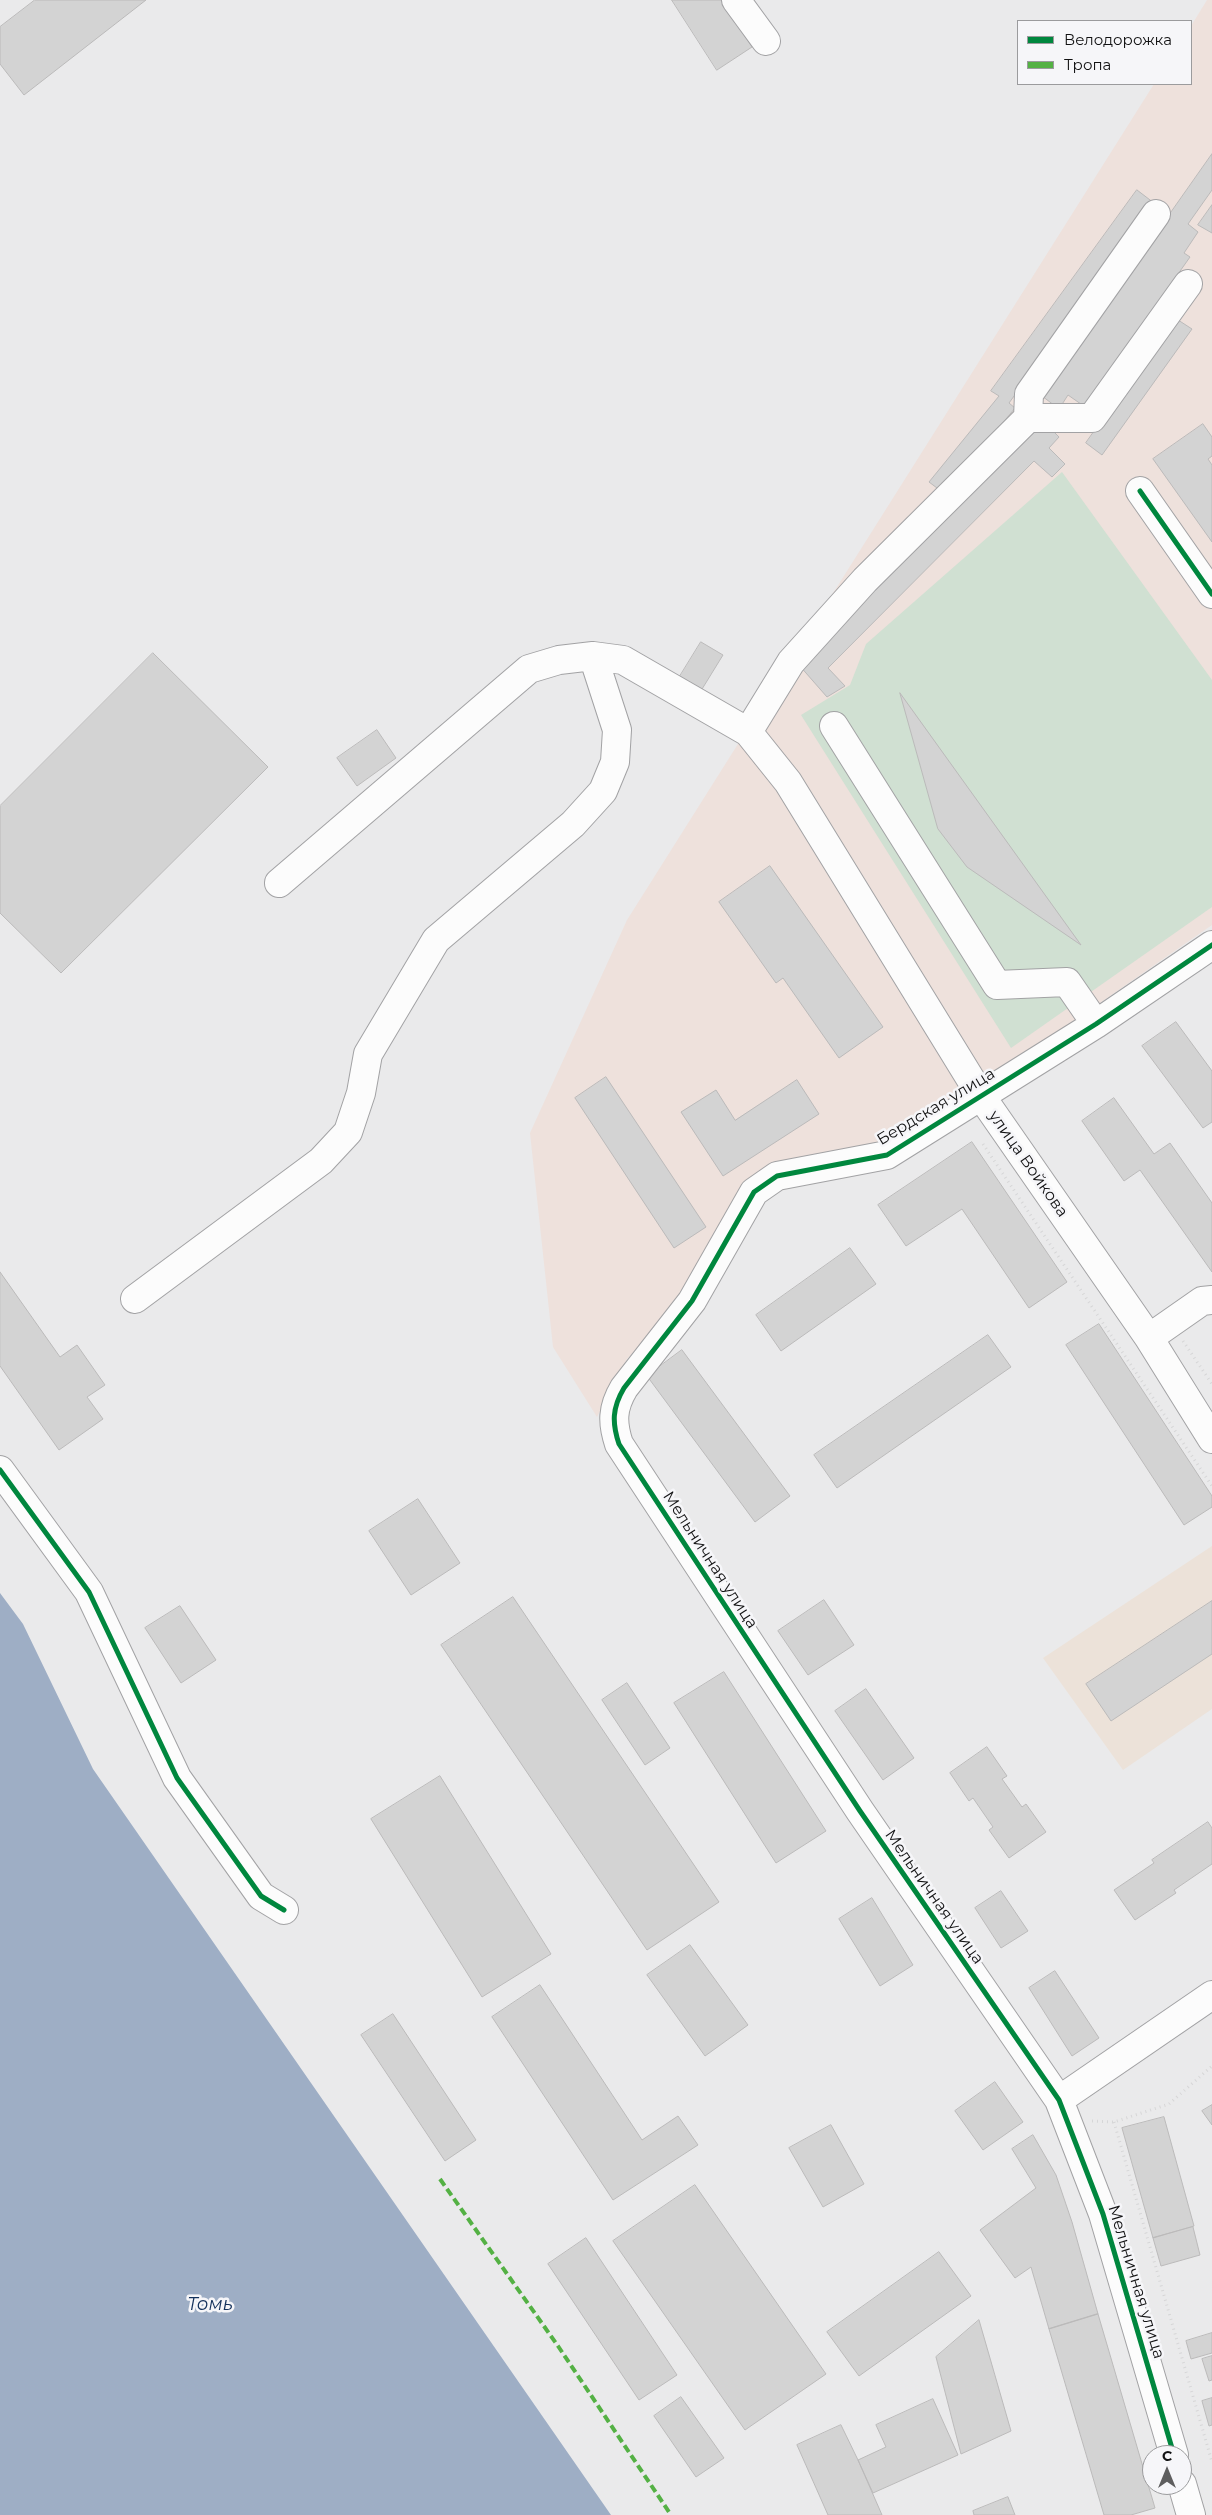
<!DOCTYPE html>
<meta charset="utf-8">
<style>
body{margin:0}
#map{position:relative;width:1212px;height:2515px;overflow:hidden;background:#eaeaeb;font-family:Montserrat,sans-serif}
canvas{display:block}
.legend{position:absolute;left:1017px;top:20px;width:175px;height:65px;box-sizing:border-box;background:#f6f6f9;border:1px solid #9b9b9d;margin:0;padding:6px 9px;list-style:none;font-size:15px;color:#121213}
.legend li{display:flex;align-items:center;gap:10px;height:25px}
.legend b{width:25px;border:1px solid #9b9b9d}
.north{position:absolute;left:1142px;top:2445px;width:50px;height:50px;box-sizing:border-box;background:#f6f6f9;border:1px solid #9b9b9d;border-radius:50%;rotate:0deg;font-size:14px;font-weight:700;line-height:20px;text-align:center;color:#121213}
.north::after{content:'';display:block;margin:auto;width:18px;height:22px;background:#5e5e5f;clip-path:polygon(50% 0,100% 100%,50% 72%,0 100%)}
</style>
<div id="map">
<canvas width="1212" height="2515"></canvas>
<ul class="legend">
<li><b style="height:6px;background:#00873e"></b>Велодорожка</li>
<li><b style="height:6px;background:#54b144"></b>Тропа</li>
</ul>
<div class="north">С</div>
</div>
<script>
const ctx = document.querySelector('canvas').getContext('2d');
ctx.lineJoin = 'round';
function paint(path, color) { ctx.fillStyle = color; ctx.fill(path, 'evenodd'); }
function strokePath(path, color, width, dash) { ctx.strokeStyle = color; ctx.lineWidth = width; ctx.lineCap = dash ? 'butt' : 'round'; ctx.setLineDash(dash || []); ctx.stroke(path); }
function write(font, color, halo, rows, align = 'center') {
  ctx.font = font + ' Montserrat,sans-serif'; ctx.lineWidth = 5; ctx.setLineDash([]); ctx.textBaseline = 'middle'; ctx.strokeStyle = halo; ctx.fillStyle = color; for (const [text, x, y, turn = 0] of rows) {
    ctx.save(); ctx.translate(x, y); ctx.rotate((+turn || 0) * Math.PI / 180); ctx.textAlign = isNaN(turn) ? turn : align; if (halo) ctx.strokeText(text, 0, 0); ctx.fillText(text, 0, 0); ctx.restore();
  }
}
paint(new Path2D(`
 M1207 0H1212V925L988 1081 883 1148 768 1170 680 1302 627 1359 597 1417 553 1347 530 1133 627 920 1154 84H1191V26Z`), '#eee1dc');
paint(new Path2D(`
 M1212 1546V1709L1123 1770 1043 1658Z`), '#ece2d9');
paint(new Path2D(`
 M1062 472 1212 680V907L1011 1048 801 715 850 685 866 644Z`), '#d0e0d2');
paint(new Path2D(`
 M0 1593 23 1624 93 1769 611 2515H0Z`), '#9eaec5');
const building = new Path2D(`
 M35 0H146L24 95 0 64V27Z
 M672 0H721L752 47 717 70Z
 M1212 154V190L1188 224 1198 232 1184 253 1190 257 1096 390 1088 409 1068 395 1059 409 1042 396Z
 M1137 190 1154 203 1009 403 1015 408 945 494 929 482 999 396 991 391Z
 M1212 205V233L1198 225Z
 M1175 318 1192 329 1102 455 1086 443Z
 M1044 422 1059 437 1049 448 1065 464 1052 477 1034 461 828 668 845 686 827 697 799 665Z
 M1203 424 1212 437V456L1208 459 1212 465V542L1153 459Z
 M701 642 723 655 699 694 677 681Z
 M153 653 268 767 61 973 0 913V806Z
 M900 693 1081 945 967 867 938 829Z
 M377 730 396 758 357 786 337 758Z
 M770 866 883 1027 839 1058 783 978 776 983 719 902Z
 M1176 1022 1212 1071V1122L1203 1128 1142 1046Z
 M606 1077 706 1227 674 1248 575 1098Z
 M797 1080 819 1114 723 1176 681 1112 716 1090 735 1120Z
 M1114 1098 1154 1154 1170 1143 1212 1203V1272L1140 1170 1124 1181 1082 1121Z
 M972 1142 1067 1282 1029 1308 962 1209 906 1246 878 1205Z
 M850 1248 876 1284 781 1351 756 1315Z
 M0 1272 60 1357 77 1345 105 1385 87 1397 103 1419 59 1450 0 1366Z
 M1099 1324 1212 1496V1507L1184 1525 1066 1345Z
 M988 1335 1011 1367 837 1488 814 1455Z
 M682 1350 790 1496 755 1522 647 1376Z
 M418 1499 460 1563 411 1595 369 1531Z
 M513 1597 719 1902 647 1950 441 1645Z
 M824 1600 854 1645 808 1675 778 1631Z
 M1212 1601V1654L1111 1721 1086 1684Z
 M180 1606 216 1660 181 1683 145 1628Z
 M724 1672 826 1831 776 1863 674 1703Z
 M627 1683 670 1748 645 1765 602 1700Z
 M866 1689 914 1758 883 1780 835 1711Z
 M987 1747 1007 1776 1002 1779 1022 1807 1026 1804 1046 1832 1009 1858 989 1830 993 1827 973 1798 969 1801 950 1773Z
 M440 1776 551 1954 482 1997 371 1819Z
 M1208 1822 1212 1828V1864L1174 1890 1176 1893 1135 1920 1114 1890 1154 1863 1152 1860Z
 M1001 1891 1028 1931 1001 1948 975 1908Z
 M872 1898 913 1965 880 1986 839 1919Z
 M690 1945 748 2025 705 2056 647 1975Z
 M1055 1971 1099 2038 1072 2056 1029 1988Z
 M540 1985 642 2140 678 2116 698 2145 613 2200 492 2017Z
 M393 2014 476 2140 445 2161 361 2035Z
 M995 2082 1023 2122 983 2150 955 2111Z
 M1212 2105V2125L1202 2111Z
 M1164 2117 1194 2226 1153 2238 1122 2128Z
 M831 2125 864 2184 823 2207 789 2148Z
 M1033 2135 1056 2175 1072 2222 1098 2314 1049 2329 1031 2267 1015 2278 980 2230 1036 2188 1012 2149Z
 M695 2185 826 2374 745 2430 613 2241Z
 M1193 2227 1200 2255 1161 2266 1153 2238Z
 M586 2238 677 2375 639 2400 548 2264Z
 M939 2252 971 2296 859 2376 827 2332Z
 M1098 2314 1155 2508 1131 2515H1104L1049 2329Z
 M979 2320 1011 2431 961 2454 936 2357Z
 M1212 2333V2353L1191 2359 1186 2341Z
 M1212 2356V2380L1209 2381 1202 2359Z
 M681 2397 724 2458 696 2477 654 2416Z
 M1212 2398V2425L1209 2426 1202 2401Z
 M933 2399 958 2455 873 2493 858 2460 886 2447 876 2425Z
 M841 2425 858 2460 882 2515H828L797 2445Z
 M1008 2497 1015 2515H974L973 2511Z`);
paint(building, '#d3d3d3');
strokePath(building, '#bbbaba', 1);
const minor = new Path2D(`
 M736 0 766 41
 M1028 418H1092L1188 284
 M1140 491 1212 594
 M834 726 997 985 1067 982 1096 1024
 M748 732 791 662 865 580 1028 418 1029 394 1156 214
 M279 883 529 669 559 660 593 656 623 660 748 732 788 782 981 1096 1149 1338 1212 1439
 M135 1299 321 1161 348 1132 361 1093 368 1054 436 940 573 824 603 791 615 762 617 730 593 656
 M1149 1338 1202 1301 1212 1300
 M0 1470 89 1592 177 1778 261 1896 284 1910
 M1059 2100 1212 1995
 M1174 2455 1103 2214 1059 2100 860 1811 619 1444C612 1423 612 1408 624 1388L692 1301 754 1192 777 1176 887 1155 1096 1024 1212 945
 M1182 2484 1191 2515`);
strokePath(minor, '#a2a2a4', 30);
strokePath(new Path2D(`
 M983 1144 1212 1486
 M1183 1341 1212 1384
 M1092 2121 1114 2122 1169 2104 1212 2066
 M1114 2122 1212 2462`), '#d6d6d7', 3, [1, 4]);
strokePath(minor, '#fcfcfc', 28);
strokePath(new Path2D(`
 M440 2179 558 2346 671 2515`), '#54b144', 4, [8, 4]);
strokePath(new Path2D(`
 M1140 491 1212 594
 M0 1470 89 1592 177 1778 261 1896 284 1910
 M1174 2455 1103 2214 1059 2100 860 1811 619 1444C612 1423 612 1408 624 1388L692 1301 754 1192 777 1176 887 1155 1096 1024 1212 945`), '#00873e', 5);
write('16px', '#121213', '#f6f6f9', [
 ["Бердская улица",936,1107,-31],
 ["улица Войкова",1028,1164,55],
 ["Мельничная улица",710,1560,57],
 ["Мельничная улица",934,1897,55],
 ["Мельничная улица",1136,2282,73]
]);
write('italic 18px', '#13315c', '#f6f6f9', [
 ["Томь",210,2305]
]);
</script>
